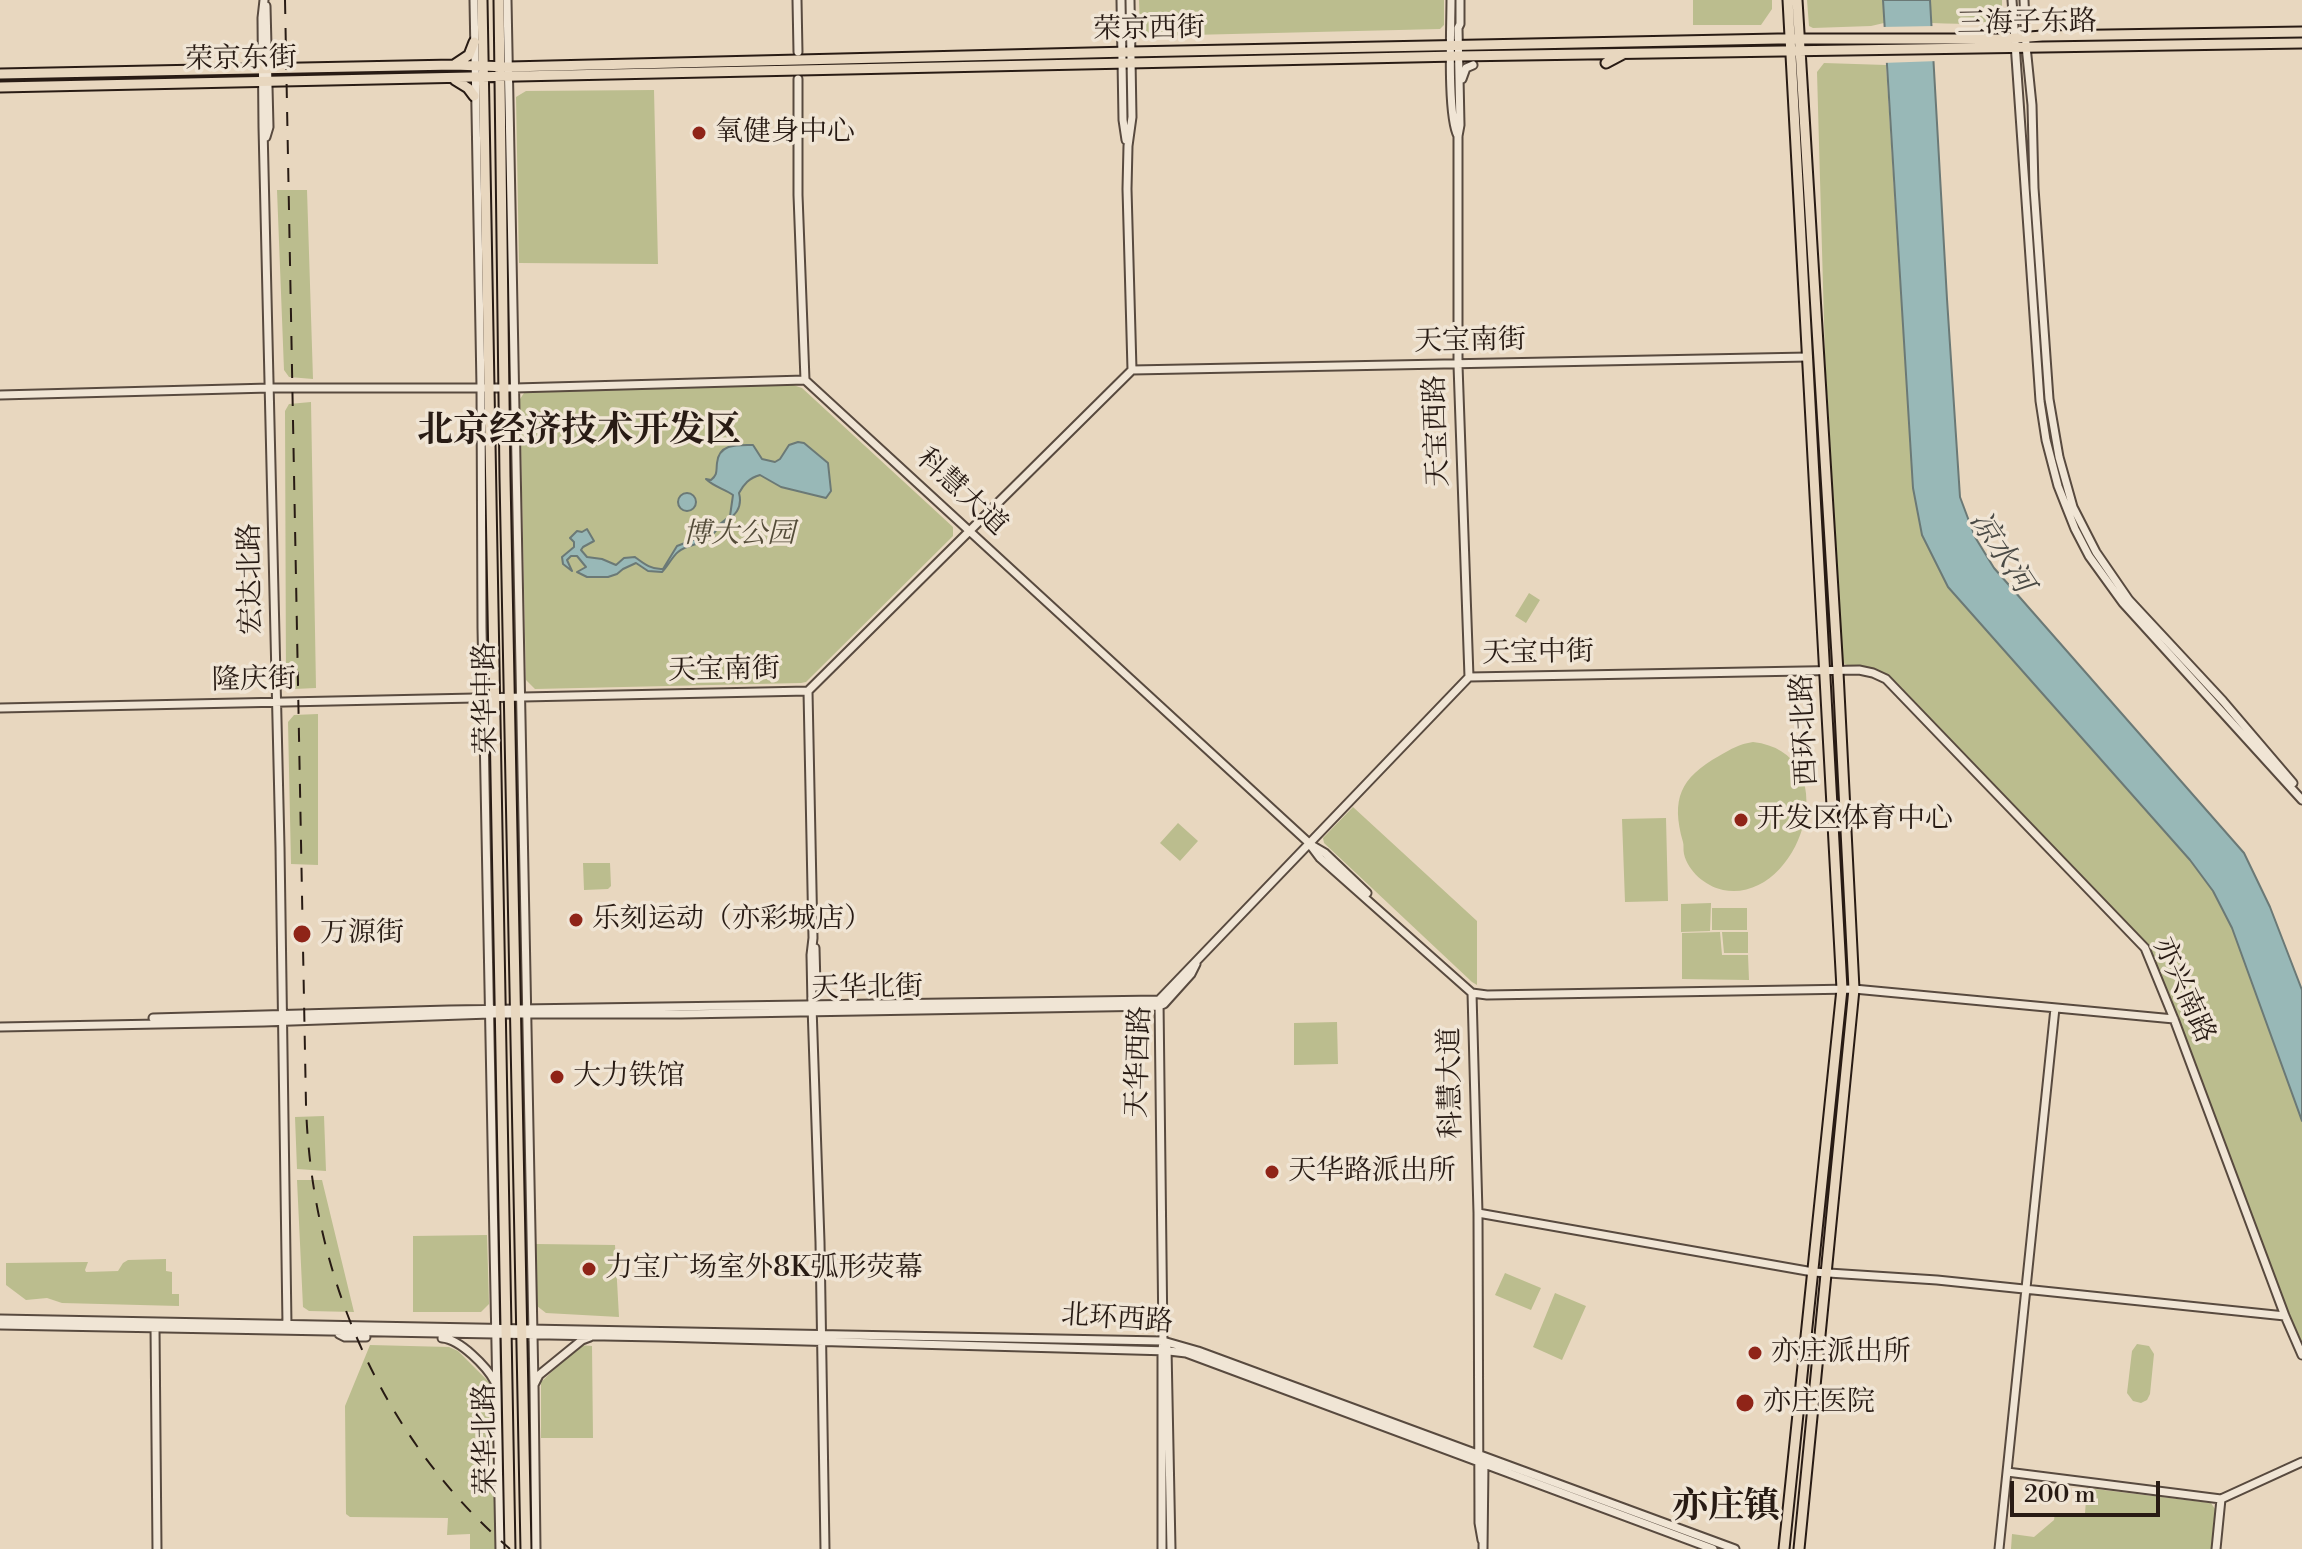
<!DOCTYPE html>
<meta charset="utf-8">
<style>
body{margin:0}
#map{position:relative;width:2302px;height:1549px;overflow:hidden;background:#e8d7bf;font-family:"Libre Bodoni",serif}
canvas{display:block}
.scale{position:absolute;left:2010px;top:1481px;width:150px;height:36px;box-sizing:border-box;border:4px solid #281b14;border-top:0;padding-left:10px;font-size:24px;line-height:28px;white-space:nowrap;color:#281b14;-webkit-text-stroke:6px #f0e5d5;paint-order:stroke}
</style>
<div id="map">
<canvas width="2302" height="1549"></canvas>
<div class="scale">200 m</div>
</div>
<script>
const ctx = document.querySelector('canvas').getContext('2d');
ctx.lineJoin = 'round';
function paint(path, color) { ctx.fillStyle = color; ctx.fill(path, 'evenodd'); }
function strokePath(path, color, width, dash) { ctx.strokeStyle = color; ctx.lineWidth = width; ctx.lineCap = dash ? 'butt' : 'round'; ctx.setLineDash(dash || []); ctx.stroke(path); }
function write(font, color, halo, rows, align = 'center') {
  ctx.font = font + ' "Libre Bodoni","Noto Serif SC",serif'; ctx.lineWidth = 7; ctx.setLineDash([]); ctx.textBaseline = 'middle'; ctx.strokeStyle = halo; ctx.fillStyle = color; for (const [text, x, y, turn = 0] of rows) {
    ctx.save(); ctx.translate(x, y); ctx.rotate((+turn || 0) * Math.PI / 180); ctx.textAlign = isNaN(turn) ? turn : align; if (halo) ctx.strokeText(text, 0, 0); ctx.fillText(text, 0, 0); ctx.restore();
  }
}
paint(new Path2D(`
 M1139 0H1444V25L1440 29 1149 36 1140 30Z
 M1693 0H1772V9L1761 25H1693Z
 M1807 0H1883L1884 23 1871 26 1813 28 1809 26Z
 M1930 0H2002V10L1996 20C1975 25 1953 24 1932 23Z
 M1824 63 1886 65 1913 488 1922 535 1948 587 2190 860 2213 891 2232 928 2302 1121V1347L2153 956 2147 943 1896 682C1886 675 1876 668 1864 666 1855 665 1851 668 1843 663L1825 357 1817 72Z
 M654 90 658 264 519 263 516 97 526 91Z
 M277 190H307L313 379 289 377 284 370Z
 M793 385 802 388 953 527V536L806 682 801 683 535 689 526 680 520 399 526 390Z
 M311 402 316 688 294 689 286 682 285 411 289 404Z
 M1529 593 1540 600 1526 623 1515 616Z
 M318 714V865L291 864 288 722 294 715Z
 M1753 742C1850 753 1800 905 1723 890 1705 886 1688 871 1684 854 1683 850 1684 845 1683 842 1671 799 1680 778 1719 756 1731 749 1739 744 1753 742Z
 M1353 807 1477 921V985L1472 982 1324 843 1323 838Z
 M1666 818 1668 901 1625 902 1622 819Z
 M1178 823 1198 841 1180 861 1160 843Z
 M583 863H610L611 886 608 889 584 890Z
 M1711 903 1710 931 1681 932V904Z
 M1712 908H1747V930H1712Z
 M1720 932 1722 955H1748L1749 980 1682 979V933Z
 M1722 932H1748V953H1724Z
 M1337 1022 1338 1064 1294 1065V1023Z
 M324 1116 326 1171 297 1169 295 1117Z
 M1375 1155 1387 1159 1378 1181 1366 1177Z
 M297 1180H322L354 1312 309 1311 303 1307Z
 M487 1235 489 1304 481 1312H413V1236Z
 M536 1244 615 1245 619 1317 546 1313 537 1306Z
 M166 1259V1271L172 1272V1294H179V1306L62 1303 47 1298 26 1300 6 1285V1263L88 1262 85 1270 86 1272 118 1271 123 1263 128 1260Z
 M1505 1273 1541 1288 1531 1310 1495 1295Z
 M1555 1293 1586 1306 1562 1360 1533 1347Z
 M2137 1344 2149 1346 2154 1354 2150 1394 2147 1400 2141 1403 2133 1401 2127 1393 2132 1351Z
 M370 1345 449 1347 458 1351 490 1383 493 1389 496 1549H470V1534L447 1535 448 1518 350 1517 346 1514 345 1406Z
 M580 1345 592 1346 593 1438H541V1382Z
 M2087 1488 2211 1503 2215 1509 2211 1549H2011L2012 1534 2034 1537 2054 1520 2055 1513 2082 1515 2085 1513Z`), '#bbbd8e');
const water = new Path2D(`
 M1883 0H1930L1947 299 1960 497 1975 537 1994 568 2244 853 2270 907 2302 990V1121L2232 928 2213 891 2190 860 1948 587 1922 535 1913 488Z
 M798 442 804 443 828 463 831 491 826 498 781 487 760 475C749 478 744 484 739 493 744 512 730 518 717 529 717 530 709 539 709 539 700 545 687 544 678 552 672 557 668 566 662 572L648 571 636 563 623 569 617 574 608 577H587L577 572 586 567 577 556H571L567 560 572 571 563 564 562 557 574 547V542L570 538 577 531 582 532 587 529 594 541 583 547 581 550 587 557 602 559 616 565 624 558 635 557C643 563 651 570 663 569L677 546 706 535 730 516 733 495C725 489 714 487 706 479L711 480C718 474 716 471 717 463 719 443 738 445 753 445L762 459 775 462 780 459 789 445Z
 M678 502a9 9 0 1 1 18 0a9 9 0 1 1-18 0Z`);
paint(water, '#98b8b7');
strokePath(water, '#6b7976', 2);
paint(new Path2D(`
 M1936 26 1938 61 1882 63 1880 27Z`), '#e8d7bf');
const minor = new Path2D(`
 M264 0 262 18 263 127 280 847 287 1325
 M474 0 481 387 482 628 500 1549
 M507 0 534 1385
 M797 0 798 52
 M1121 0 1123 120 1126 140
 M1451 0C1451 27 1447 116 1458 136
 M1460 0V24L1458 28 1460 125 1458 136V365L1469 677
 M2012 0 2040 401 2046 440 2058 486 2075 529 2089 556 2123 603 2302 800
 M2024 0 2026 46 2032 105 2034 188 2049 399 2059 457 2073 507 2096 552 2129 600 2223 701 2293 783
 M798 79V195L805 380
 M1462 79 1466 68 1473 65
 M266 137 269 127 266 6
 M1132 370 1808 357
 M0 395 270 388H515L805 380 1308 842 1320 858 1472 993 1478 1213 1479 1523 1482 1540
 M808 691 813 938 811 955 812 1006 820 1242 825 1549
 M0 708 808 691 1132 370 1127 189 1128 146 1132 117 1130 0
 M1313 846 1325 853 1367 893
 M815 948 816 987
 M1472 993 1487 995 1854 989 2174 1019
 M153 1018 449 1010 1159 1000
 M0 1027 264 1022 490 1014H681L1159 1006 1164 1004 1191 974 1196 964
 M1478 1213 1813 1272 1937 1280 2285 1316
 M0 1319 1163 1341 1198 1351 1735 1549
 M0 1325 659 1337 1169 1351 1186 1353 1713 1549
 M155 1327 157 1549
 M339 1334 345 1337H366
 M442 1338C460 1339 487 1367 495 1382
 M1167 1348 1171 1549
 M2007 1472 2221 1499 2302 1462
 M536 1549 534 1385 539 1375 582 1340 590 1337
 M1162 1549V1350L1163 1341 1159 1000 1469 677 1859 670 1873 673 1886 679 2145 948 2174 1019 2285 1316 2302 1355
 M1483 1549 1484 1464
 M1999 1549 2055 1008
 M2216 1549 2221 1499`);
const major = new Path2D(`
 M482 0 510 1549
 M499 0 505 477 526 1549
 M1797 0 1838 672 1854 989 1799 1549
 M1606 63 1623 54
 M454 65 469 55 474 42
 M0 74 454 65 509 67 1130 52 1778 39H2004L2042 36 2302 32
 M455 80 468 88 474 96
 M0 87 1458 56 2302 43
 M1784 1549 1842 989 1788 0`);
strokePath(minor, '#584a3f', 11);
strokePath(major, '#281b14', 13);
strokePath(minor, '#f0e5d5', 7);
strokePath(major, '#e8d7bf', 9);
strokePath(new Path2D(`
 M285 0 306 1105C311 1273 381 1438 510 1549`), '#281b14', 2, [14, 14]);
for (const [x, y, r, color] of [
 [699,133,8,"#8f2418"],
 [1741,820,8,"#8f2418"],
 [576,920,8,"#8f2418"],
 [302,934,10,"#8f2418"],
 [557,1077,8,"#8f2418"],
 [1272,1172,8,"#8f2418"],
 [589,1269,8,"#8f2418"],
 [1755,1353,8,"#8f2418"],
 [1745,1403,10,"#8f2418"]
]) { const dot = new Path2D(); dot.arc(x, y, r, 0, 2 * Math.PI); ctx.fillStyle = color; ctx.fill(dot); strokePath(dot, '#f0e5d5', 3); }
write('28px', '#281b14', '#f0e5d5', [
 ["三海子东路",2027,24,-1],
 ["荣京西街",1149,30,-1],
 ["荣京东街",241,60,-1],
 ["天宝南街",1470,342,-1],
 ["天宝西路",1438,431,-92],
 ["科慧大道",961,493,43],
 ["宏达北路",252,579,-91],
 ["天宝中街",1538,654,-1],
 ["天宝南街",724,671,-1],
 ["隆庆街",254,681,-1],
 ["荣华中路",487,698,-91],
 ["西环北路",1806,730,-93],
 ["天华北街",867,989,-1],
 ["亦兴南路",2183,991,66],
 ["天华西路",1140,1062,-88],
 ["科慧大道",1452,1083,-91],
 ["北环西路",1117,1320,4],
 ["荣华北路",487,1439,-91]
]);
write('28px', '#281b14', '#f0e5d5', [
 ["氧健身中心",715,133],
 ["开发区体育中心",1757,820],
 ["乐刻运动（亦彩城店）",592,920],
 ["万源街",320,934],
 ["大力铁馆",573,1077],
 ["天华路派出所",1288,1172],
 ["力宝广场室外8K弧形荧幕",605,1269],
 ["亦庄派出所",1771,1353],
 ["亦庄医院",1763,1403]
], 'left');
write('italic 28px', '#544c39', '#f0e5d5', [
 ["博大公园",739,535]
]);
write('italic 30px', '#4a4a45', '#f0e5d5', [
 ["凉水河",2000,553,57]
]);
write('bold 36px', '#281b14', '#f0e5d5', [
 ["北京经济技术开发区",579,432],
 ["亦庄镇",1726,1508]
]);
</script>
